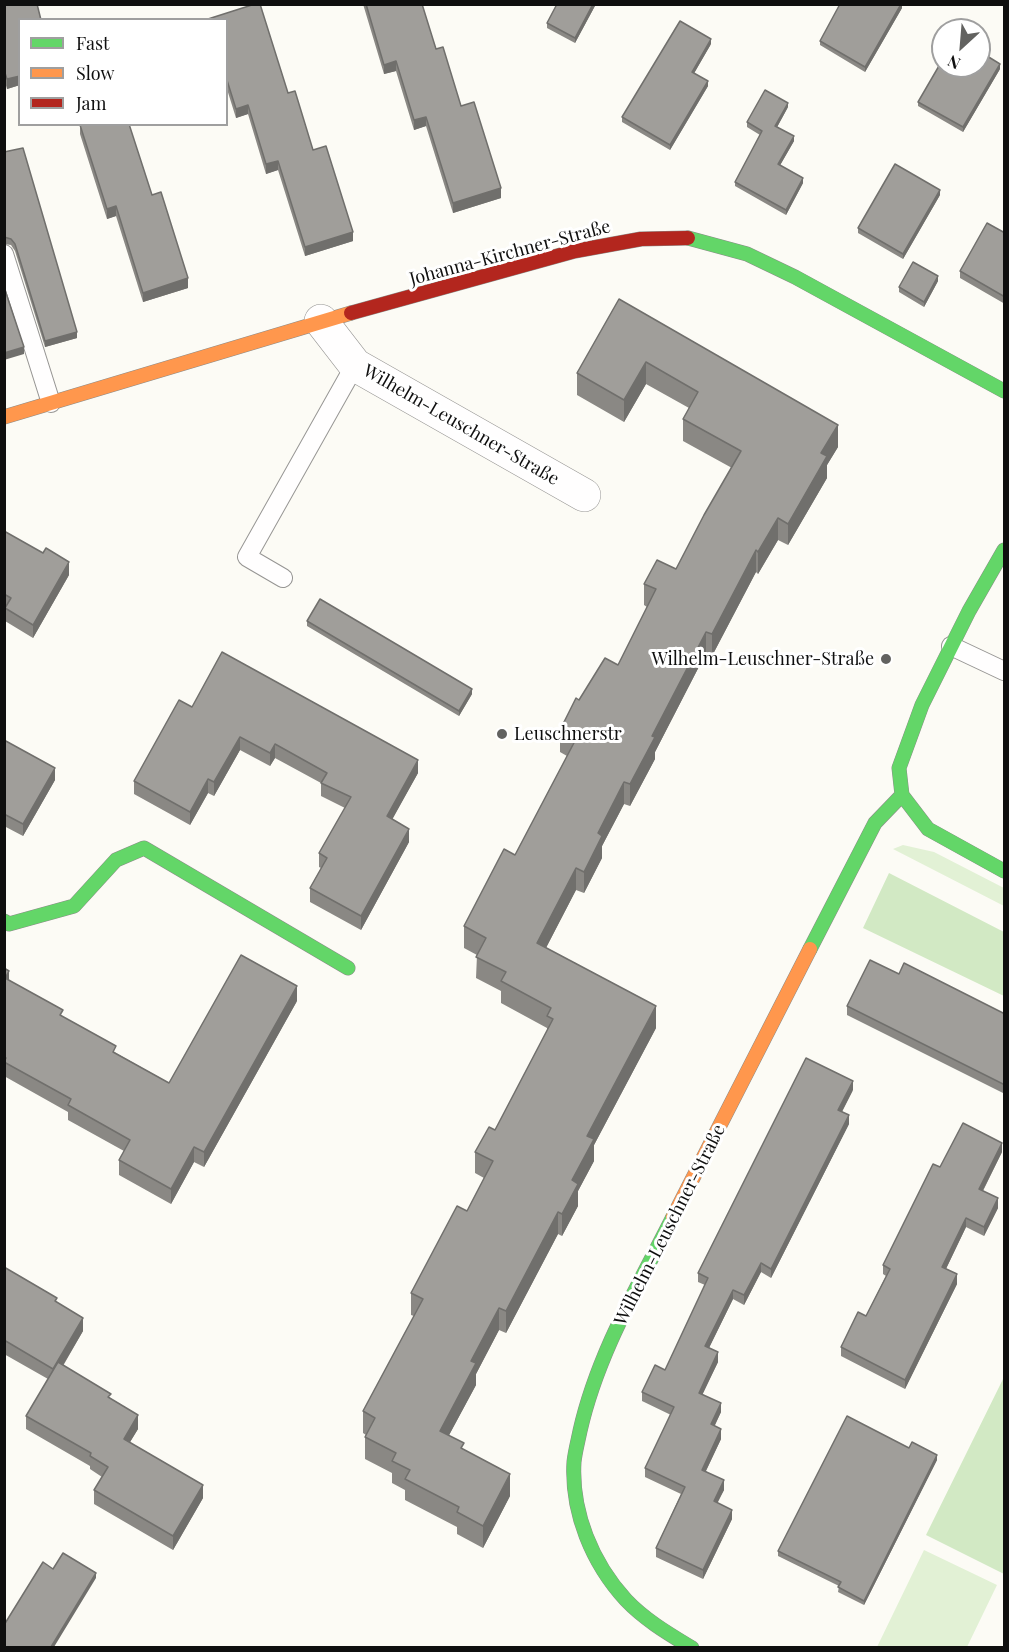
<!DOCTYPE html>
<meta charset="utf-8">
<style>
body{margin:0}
#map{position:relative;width:1009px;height:1652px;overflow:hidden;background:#fcfbf5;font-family:"Playfair Display",serif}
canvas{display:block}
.frame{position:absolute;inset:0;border:6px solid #0f0f0f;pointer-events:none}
.legend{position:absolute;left:18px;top:18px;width:210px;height:108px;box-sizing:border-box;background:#fff;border:2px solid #9f9f9f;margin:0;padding:8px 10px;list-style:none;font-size:18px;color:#0f0f0f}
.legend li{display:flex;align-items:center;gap:12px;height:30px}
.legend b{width:30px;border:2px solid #9f9f9f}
.north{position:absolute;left:931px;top:18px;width:60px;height:60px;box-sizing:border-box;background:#fff;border:2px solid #9f9f9f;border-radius:50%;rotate:206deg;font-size:16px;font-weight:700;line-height:24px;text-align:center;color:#0f0f0f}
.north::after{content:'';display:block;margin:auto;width:21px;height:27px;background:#626260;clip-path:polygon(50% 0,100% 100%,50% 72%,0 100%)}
</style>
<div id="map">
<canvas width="1009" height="1652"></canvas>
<div class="frame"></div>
<ul class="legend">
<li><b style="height:8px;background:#63d668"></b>Fast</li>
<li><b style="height:8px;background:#ff974d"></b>Slow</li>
<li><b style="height:8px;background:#b3261e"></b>Jam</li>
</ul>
<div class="north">N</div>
</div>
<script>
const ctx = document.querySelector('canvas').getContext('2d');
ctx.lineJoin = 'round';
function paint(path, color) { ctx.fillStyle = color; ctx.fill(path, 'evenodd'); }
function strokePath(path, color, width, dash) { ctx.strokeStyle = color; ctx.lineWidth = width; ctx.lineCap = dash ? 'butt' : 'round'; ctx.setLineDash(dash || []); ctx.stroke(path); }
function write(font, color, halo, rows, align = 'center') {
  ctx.font = font + ' "Playfair Display",serif'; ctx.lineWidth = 6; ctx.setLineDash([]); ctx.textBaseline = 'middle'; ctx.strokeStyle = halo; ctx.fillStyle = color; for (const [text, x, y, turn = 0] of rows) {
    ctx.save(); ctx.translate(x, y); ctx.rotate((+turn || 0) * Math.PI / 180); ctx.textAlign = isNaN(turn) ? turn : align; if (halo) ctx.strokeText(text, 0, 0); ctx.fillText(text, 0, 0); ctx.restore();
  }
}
paint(new Path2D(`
 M903 845 934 852 1004 888V906L893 849Z
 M924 1550 997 1585 967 1647H877Z`), '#e2f1d5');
paint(new Path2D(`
 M889 873 1004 932V996L863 928Z
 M1004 1377V1574L926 1535Z`), '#d2e9c4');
const lane = new Path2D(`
 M4 254 51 403
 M283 578 247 557 355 365
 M951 646 1004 671`);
const street = new Path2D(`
 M321 321 355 365 584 495`);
const fast = new Path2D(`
 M688 238 747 254 795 277 1004 391
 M1004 550 969 611 922 705 899 768 902 795 928 829 1004 871
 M4 921 9 924 74 906 116 860 144 848 348 968
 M810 949 875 823 902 795
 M673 1217C638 1286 597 1355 580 1431 578 1441 575 1452 574 1462 571 1512 592 1563 626 1600 645 1620 669 1634 692 1648`);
const slow = new Path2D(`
 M4 417 351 313
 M673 1217 810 949`);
const jam = new Path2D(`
 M351 313 575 251 641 239 688 238`);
strokePath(lane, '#969593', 20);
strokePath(street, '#969593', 34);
strokePath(fast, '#8c8c89', 15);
strokePath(slow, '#8c8c89', 15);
strokePath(jam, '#8c8c89', 15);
strokePath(lane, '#fffefe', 18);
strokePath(street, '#fffefe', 33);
strokePath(fast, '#63d668', 14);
strokePath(slow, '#ff974d', 14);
strokePath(jam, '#b3261e', 14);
paint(new Path2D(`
 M4 4 20 20V85L7 89 4 79Z
 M363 4H422L436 49 501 198 453 213 426 126 414 130 396 71 384 74Z
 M596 4 575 43 547 28V23Z
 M902 4V8L865 72 820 45V41Z
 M226 20 288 93 353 241 305 256 278 170 266 174 248 114 236 118 226 86Z
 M711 44 694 73 708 86 670 150 622 122V117Z
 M1000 69 963 132 918 106V102Z
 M788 107 777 127 794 141 780 165 803 183 786 215 735 186V182L760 135 747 127V122Z
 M80 125 152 195 188 288 143 302 116 216 107 219 80 134Z
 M4 152 77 338 45 347 15 251 11 245 4 244Z
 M940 195 903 259 858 233V228Z
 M1005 233V304L960 278V271Z
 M938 281 924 307 899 292V287Z
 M619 299 838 447 827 465V478L788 545 778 540 758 574 756 572 712 656 706 653 655 752V759L630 806 624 804 602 846V858L584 893 576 890 546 948 656 1028 594 1145V1161L578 1191V1206L562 1236 558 1234 506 1333 499 1330 476 1374V1385L449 1435 510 1496 483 1548 457 1534V1527L405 1500V1490L392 1483V1473L365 1459V1437L366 1435 363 1433V1411L414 1316 411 1315V1293L467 1211 484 1178 475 1173V1152L495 1130 547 1031V1028L501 1003V991L476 978 477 955 464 948V926L515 855 567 756 560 752V730L579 700 618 665 647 607 644 605V584L676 569 732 468 683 441V419L689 408 646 384 624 422 577 395V373Z
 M4 531 69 575 33 638 5 621Z
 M307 621 472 694 459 716 307 626Z
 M192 707 418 773 392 819 409 842 361 930 310 902V888L321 868 319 867V853L345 808 321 796V783L275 758 270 766 240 750 214 796 208 793 190 825 134 794V781Z
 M4 740 55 780 23 836 4 826Z
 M4 968 9 980 116 1053 169 1083 297 1001 204 1167 194 1162 171 1204 119 1175V1160L124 1151 68 1120V1112L4 1076Z
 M899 974 1005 1014V1094L847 1015V1006Z
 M853 1090 842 1112 849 1124 771 1278 761 1272 744 1305 733 1299 709 1348 718 1362 702 1394 721 1412 714 1426 721 1439 706 1471 724 1490 717 1502 732 1519 703 1579 656 1557V1548L681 1494 645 1477V1468L671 1415 642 1401V1392L665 1370 705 1285 698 1282V1273Z
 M1002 1152 983 1191 998 1208 984 1236 966 1227 946 1269 957 1284 905 1389 841 1356V1347L866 1316 886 1276 883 1274V1265L940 1167Z
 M4 1267 57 1303 83 1331 63 1366 111 1399 138 1429 130 1442 203 1498 173 1550 94 1504V1490L102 1477 90 1469V1466L26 1429V1416L48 1379 4 1354Z
 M909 1448 937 1460 864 1605 838 1592 839 1586 778 1556V1551Z`), '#8a8884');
paint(new Path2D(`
 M593 4H596L575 43V38Z
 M901 4H902V8L865 72V67Z
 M711 39V44L692 77V72Z
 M396 61V71L384 74V65Z
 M1000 64V69L963 132V127Z
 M20 76V85L7 89V79Z
 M708 81V86L670 150V145Z
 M788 103V107L775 131V126Z
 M248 105V114L236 118V109Z
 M426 117V126L414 130V120Z
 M794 136V141L778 169V164Z
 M278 161V170L266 174V164Z
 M803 178V183L786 215V210Z
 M501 188V198L453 213V203Z
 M940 190V195L903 259V254Z
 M116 206V216L107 219V209Z
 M353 232V241L305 256V247Z
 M938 276V281L924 307V302Z
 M188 278V288L143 302V293Z
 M77 332V338L45 347V341Z
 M24 347V354L4 360V353Z
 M646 362V384L624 422V400Z
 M838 425V447L827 465V478L788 545V524L821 453Z
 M778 518V540L758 574V552Z
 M756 550V572L712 656V634Z
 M69 562V575L33 638V625Z
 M706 632V653L655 752V759L630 806V784L652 736Z
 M472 689V694L459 716V711Z
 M240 737V750L214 796V782Z
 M275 744V758L270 766V753Z
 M418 760V773L387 829V816Z
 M55 768V780L23 836V824Z
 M208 779V793L190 825V812Z
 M624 782V804L602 846V858L584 893V872L598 833Z
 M409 829V842L361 930V916Z
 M576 868V890L537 965V943Z
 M9 971V986L5 978Z
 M297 986V1001L204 1167V1152Z
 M656 1006V1028L594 1145V1161L578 1191V1206L562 1236V1214L572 1180 587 1136Z
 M853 1081V1090L838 1119V1110Z
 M849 1115V1124L771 1278V1269Z
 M1002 1143V1152L979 1198V1189Z
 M194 1147V1162L171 1204V1189Z
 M998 1198V1208L984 1236V1227Z
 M558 1212V1234L506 1333V1311Z
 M966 1218V1227L942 1277V1267Z
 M761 1263V1272L744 1305V1295Z
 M957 1274V1284L905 1389V1380Z
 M733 1290V1299L705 1356V1346Z
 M499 1308V1330L476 1374V1385L440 1452V1431L471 1361Z
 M83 1318V1331L53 1382V1369Z
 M718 1352V1362L699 1402V1393Z
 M721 1403V1412L711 1434V1424Z
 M138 1415V1429L124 1452V1439Z
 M721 1429V1439L702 1479V1470Z
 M937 1455V1460L864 1605V1601Z
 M510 1474V1496L483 1548V1526Z
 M724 1480V1490L714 1510V1501Z
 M203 1485V1498L173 1550V1536Z
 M732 1510V1519L703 1579V1570Z
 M96 1573V1578L54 1647H51Z`), '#706f6c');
const building = new Path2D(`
 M4 4H37L41 20H20V76L7 79 4 70Z
 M255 4H260L288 93 295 91 313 150 326 146 353 232 305 247 278 161 266 164 248 105 236 109 226 77V20L208 19Z
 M366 4H422L436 49 443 47 461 106 474 102 501 188 453 203 426 117 414 120 396 61 384 65Z
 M557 4H593L575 38 547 23Z
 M840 4H901L865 67 820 41Z
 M680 21 711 39 692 72 708 81 670 145 622 117Z
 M979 51 1000 64 963 127 918 102 943 59V66H979Z
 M765 90 788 103 775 126 794 136 778 164 803 178 786 210 735 182 762 131 747 122Z
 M82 124H129L152 195 161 192 188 278 143 293 116 206 107 209 80 125Z
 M23 148 77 332 45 341 15 244 11 239 4 237V152Z
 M895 164 940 190 903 254 858 228Z
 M987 223 1005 233V297L960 271Z
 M913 262 938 276 924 302 899 287Z
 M4 287 24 347 4 353Z
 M619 299 838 425 821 453 827 456 788 524 778 518 758 552 756 550 712 634 706 632 652 736 655 737 630 784 624 782 598 833 602 836 584 872 576 868 537 943 656 1006 587 1136 594 1139 572 1180 578 1184 562 1214 558 1212 506 1311 499 1308 471 1361 476 1363 440 1431 464 1443 461 1448 510 1474 483 1526 457 1512 459 1507 405 1479 410 1470 392 1461 396 1453 365 1437 375 1418 363 1411 423 1299 411 1293 457 1206 467 1211 493 1161 475 1152 489 1127 495 1130 553 1019 547 1016 551 1008 501 981 506 972 476 957 486 938 464 926 504 849 515 855 576 739 560 730 576 698 579 700 605 658 618 665 656 589 644 584 657 560 676 569 704 515 741 451 683 419 698 392 646 362 624 400 577 373Z
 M4 531 43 553 46 548 69 562 33 625 5 608 11 598 4 594Z
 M320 599 472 689 459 711 307 621Z
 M222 652 418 760 387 816 409 829 361 916 310 888 327 858 319 853 351 797 321 783 327 773 275 744 270 753 240 737 214 782 208 779 190 812 134 781 179 700 192 707Z
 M4 740 55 768 23 824 4 814Z
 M241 955 297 986 204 1152 194 1147 171 1189 119 1160 130 1140 68 1105 71 1099 4 1062 6 1058 4 1057V968L9 971 5 978 63 1010 60 1015 116 1046 113 1052 169 1083Z
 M870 960 899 974 904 963 1005 1014V1085L847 1006Z
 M806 1058 853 1081 838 1110 849 1115 771 1269 761 1263 744 1295 733 1290 705 1346 718 1352 699 1393 721 1403 711 1424 721 1429 702 1470 724 1480 714 1501 732 1510 703 1570 656 1548 685 1487 645 1468 674 1407 642 1392 655 1365 665 1370 708 1278 698 1273Z
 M963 1123 1002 1143 979 1189 998 1198 984 1227 966 1218 942 1267 957 1274 905 1380 841 1347 858 1312 866 1316 890 1269 883 1265 933 1164 940 1167Z
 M4 1267 57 1298 55 1301 83 1318 53 1369 4 1340Z
 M58 1362 111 1394 108 1397 138 1415 124 1439 203 1485 173 1536 94 1490 108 1467 90 1456 91 1453 26 1416Z
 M847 1416 909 1448 912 1442 937 1455 864 1601 838 1587 841 1582 778 1551Z
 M63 1553 96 1573 51 1647H4V1625L43 1562 53 1569Z`);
paint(building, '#a09e9a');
strokePath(building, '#706f6c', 1.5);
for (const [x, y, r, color] of [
 [886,659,6,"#626260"],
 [502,734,6,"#626260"]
]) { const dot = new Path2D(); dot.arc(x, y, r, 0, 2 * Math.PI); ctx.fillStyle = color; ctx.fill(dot); strokePath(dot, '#fff', 2); }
write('18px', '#0f0f0f', '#fff', [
 ["Johanna-Kirchner-Straße",510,253,-15],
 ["Wilhelm-Leuschner-Straße",461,425,30],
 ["Wilhelm-Leuschner-Straße",670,1225,-63]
]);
write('18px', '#0f0f0f', '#fff', [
 ["Wilhelm-Leuschner-Straße",874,659],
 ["Leuschnerstr",514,734,"left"]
], 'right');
</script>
